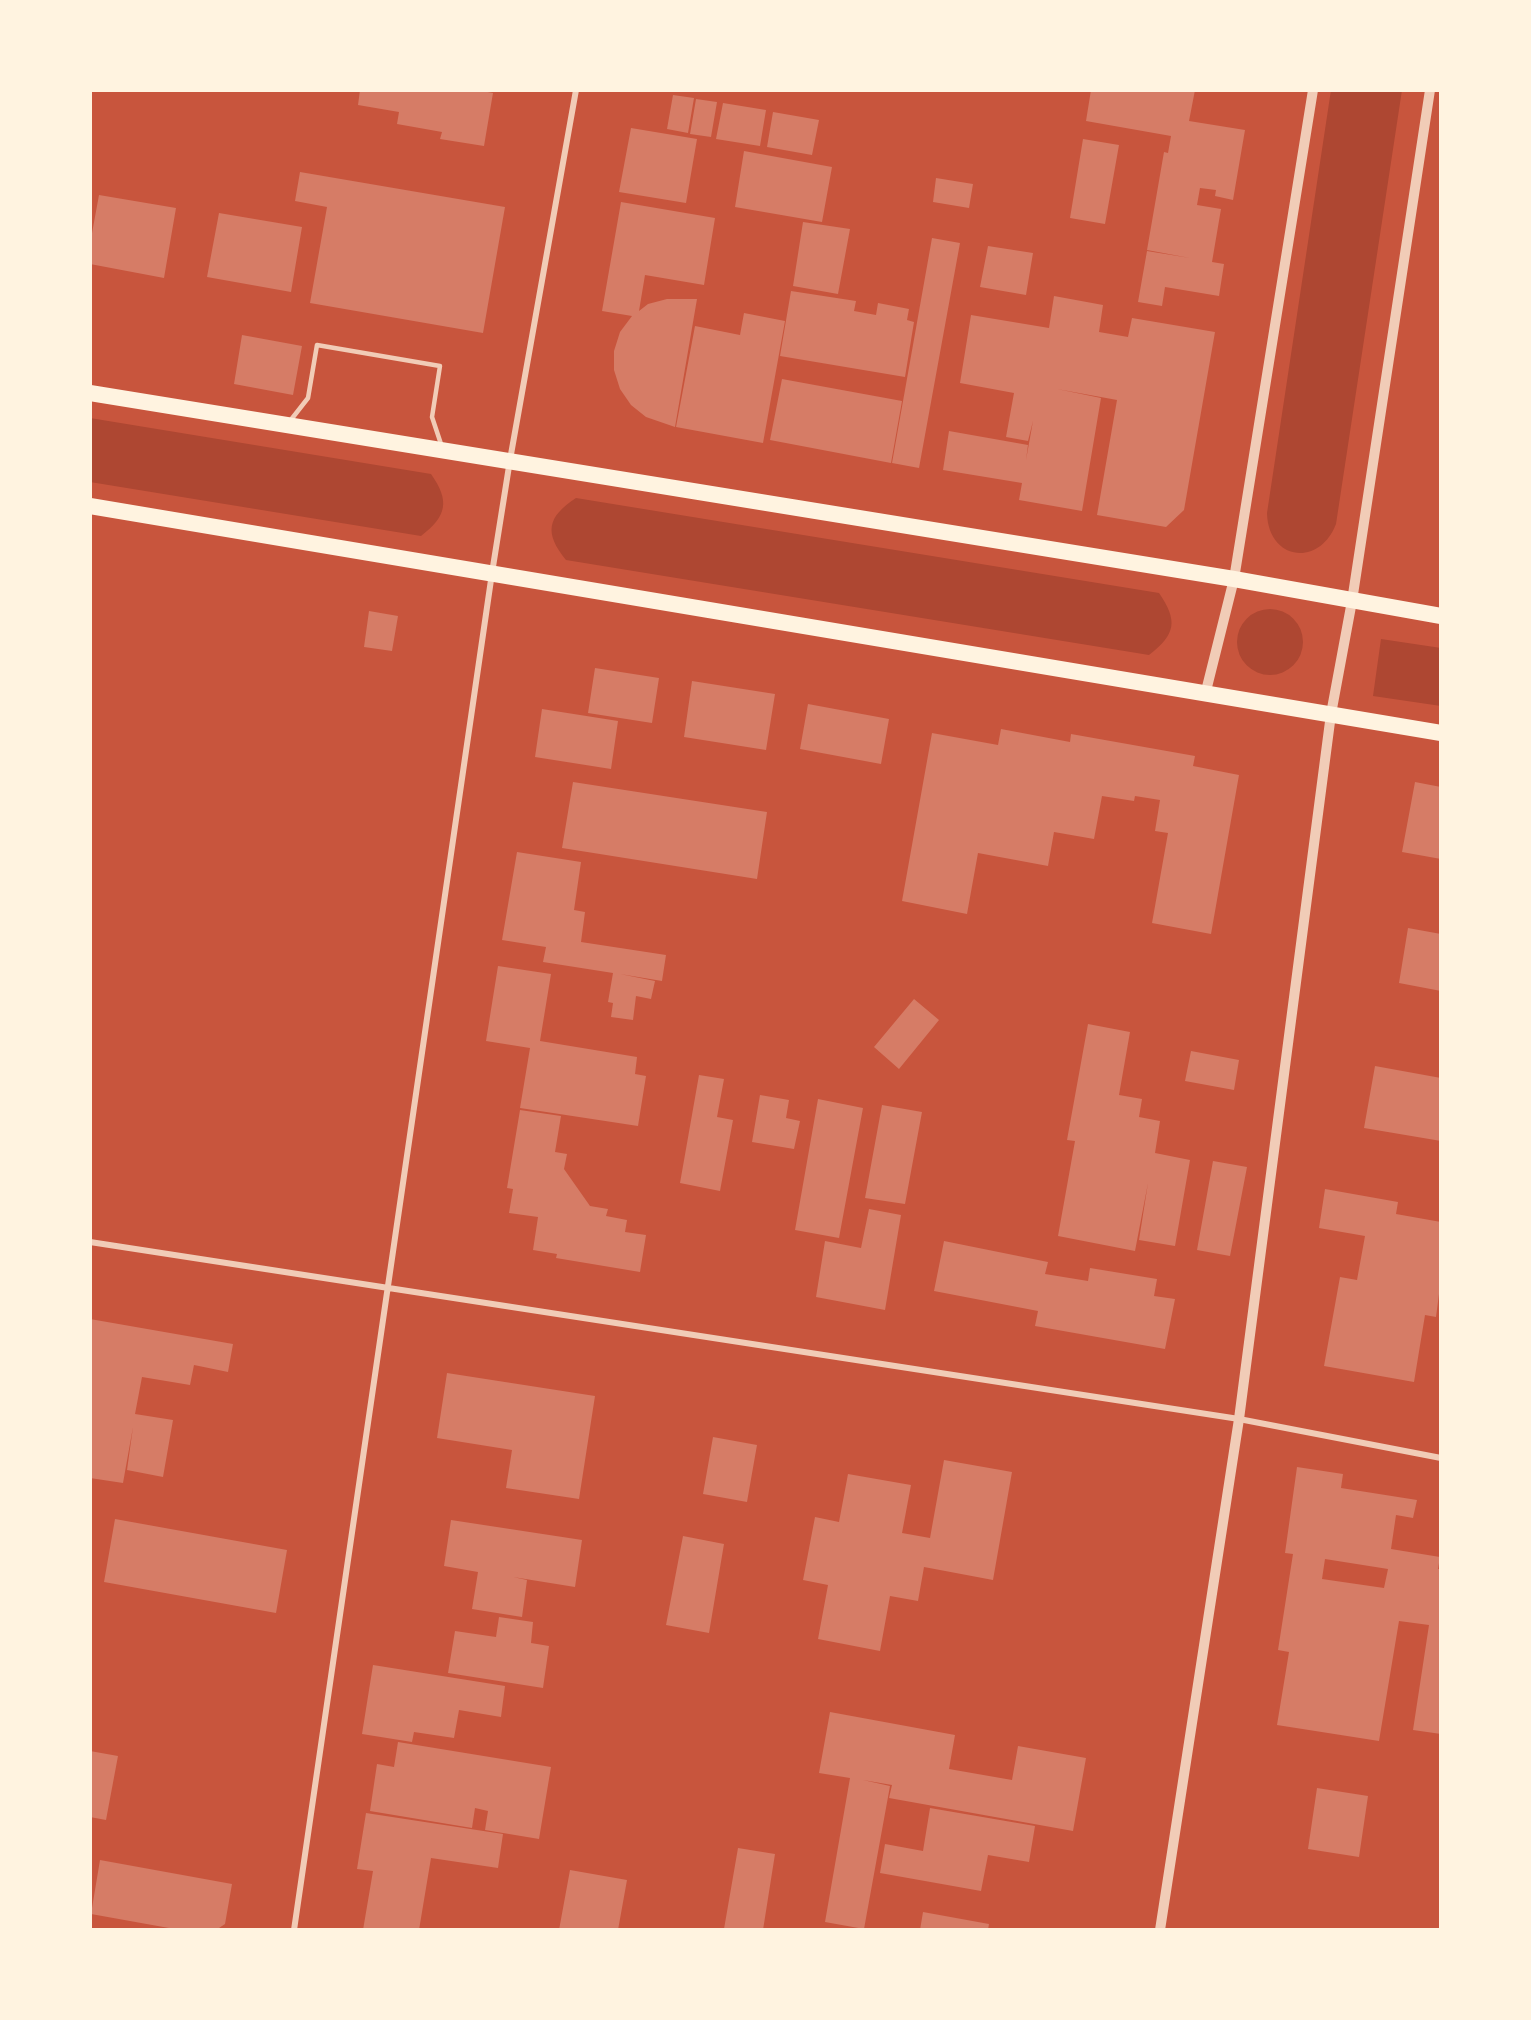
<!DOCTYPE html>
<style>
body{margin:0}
#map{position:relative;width:1531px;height:2020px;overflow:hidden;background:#c8553d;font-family:"Noto Sans",sans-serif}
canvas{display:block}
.frame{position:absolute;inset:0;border:92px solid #fff3e0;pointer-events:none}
</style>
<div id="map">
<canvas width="1531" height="2020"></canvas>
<div class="frame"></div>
</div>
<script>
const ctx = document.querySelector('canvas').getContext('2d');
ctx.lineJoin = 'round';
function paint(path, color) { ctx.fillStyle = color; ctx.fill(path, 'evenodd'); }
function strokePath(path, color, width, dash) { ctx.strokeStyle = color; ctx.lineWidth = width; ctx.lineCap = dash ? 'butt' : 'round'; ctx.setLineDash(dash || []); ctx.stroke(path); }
paint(new Path2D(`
 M1331 90H1402L1336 524C1319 568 1268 560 1267 513Z
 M90 418 431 474C450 501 447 516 421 536L90 482Z
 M576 498 1159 593C1178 621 1176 634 1149 655L566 560C544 533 547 517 576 498Z
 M1237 642a33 33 0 1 1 66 0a33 33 0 1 1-66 0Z
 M1381 639 1441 648V706L1373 696Z`), '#ae4732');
paint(new Path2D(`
 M360 90H477L493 93 484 146 440 139 442 132 397 124 399 112 358 105Z
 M1091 90H1195L1189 121 1245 130 1233 200 1215 196 1216 190 1200 188 1197 205 1221 209 1212 262 1224 264 1219 296 1165 287 1162 306 1138 302 1147 251 1190 258 1147 250 1164 152 1168 153 1171 136 1086 121Z
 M673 95 694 98 688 133 667 129Z
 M696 99 717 102 711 137 690 134Z
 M723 103 766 110 760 146 716 139Z
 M773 112 819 120 812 155 767 147Z
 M631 128 697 139 686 203 619 192Z
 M1083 139 1119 145 1105 224 1070 218Z
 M744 151 832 167 822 222 735 207Z
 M300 172 505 207 483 333 310 303 327 207 295 201Z
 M936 178 973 184 969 208 933 202Z
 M99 195 176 208 164 278 90 264V244Z
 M621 202 715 218 704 285 645 275 639 311 648 304 667 299H697L675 427 646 417 631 405 620 389 614 370V351L620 332 632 316 602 311Z
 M219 213 302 227 291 292 207 277Z
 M803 222 850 229 838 294 793 286Z
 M932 238 960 243 919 468 892 463Z
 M988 246 1033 253 1026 295 980 287Z
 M791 291 856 301 854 311 876 315 878 303 909 309 907 320 914 322 905 377 780 356Z
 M1054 296 1103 305 1099 332 1128 337 1132 318 1215 332 1184 510 1166 527 1097 515 1117 400 1057 389 1101 398 1082 511 1019 500 1022 483 943 470 949 431 1028 445 1026 460 1033 421 1028 441 1006 437 1014 393 960 383 971 315 1049 328Z
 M744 313 785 321 763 443 676 427 695 326 740 335Z
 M242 335 302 346 293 395 234 384Z
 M782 379 902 401 891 463 770 440Z
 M369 611 398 616 392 651 364 647Z
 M595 668 659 678 652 723 588 713Z
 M692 681 775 694 766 750 684 737Z
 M808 704 889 719 881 764 800 749Z
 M542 709 618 721 611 769 535 757Z
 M1001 729 1070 742 1071 734 1195 756 1193 766 1239 775 1211 934 1152 923 1168 833 1155 831 1160 800 1135 796 1134 801 1102 796 1094 839 1054 832 1048 866 978 853 967 914 902 901 932 733 998 745Z
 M573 782 767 812 757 879 562 848Z
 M1415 782 1441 787V859L1402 852Z
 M517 852 581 862 574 910 585 912 581 942 666 955 662 981 620 974 655 981 651 999 636 996 633 1020 611 1017 613 1003 608 1002 613 973 543 962 546 947 502 940Z
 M1408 928 1441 934V991L1399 983Z
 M498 966 551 974 540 1041 637 1057 635 1074 646 1076 638 1126 520 1108 530 1048 486 1041Z
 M914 999 939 1020 899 1069 874 1047Z
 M1088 1024 1130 1032 1119 1095 1142 1099 1139 1117 1160 1121 1155 1153 1190 1160 1175 1246 1139 1240 1148 1183 1135 1251 1058 1236 1075 1141 1067 1140Z
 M1191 1051 1239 1060 1234 1090 1185 1081Z
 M1375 1066 1441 1078V1141L1364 1128Z
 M699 1075 724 1079 717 1117 733 1120 720 1191 680 1183Z
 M760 1095 789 1100 786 1118 800 1121 794 1149 752 1142Z
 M818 1099 863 1108 839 1238 795 1230Z
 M882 1105 922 1112 905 1204 865 1198Z
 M520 1110 561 1116 555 1152 567 1154 564 1169 590 1206 608 1209 606 1216 627 1220 625 1232 646 1235 640 1272 556 1258 557 1254 533 1250 538 1217 509 1213 513 1189 507 1188Z
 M1213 1161 1247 1167 1230 1256 1197 1250Z
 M1325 1189 1398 1202 1396 1214 1441 1222V1294H1439L1436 1317 1425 1315 1414 1382 1324 1366 1340 1277 1357 1280 1365 1236 1319 1228Z
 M869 1209 901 1215 885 1310 816 1297 825 1241 861 1248Z
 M944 1241 1048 1262 1045 1274 1088 1281 1090 1268 1157 1279 1154 1296 1175 1299 1165 1349 1035 1326 1038 1311 934 1291Z
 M90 1319 233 1344 228 1372 194 1365 190 1385 142 1377 135 1414 173 1420 163 1477 127 1470 133 1427 123 1483 90 1478Z
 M447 1373 595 1396 579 1499 506 1488 512 1450 437 1438Z
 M713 1437 757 1445 747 1502 703 1494Z
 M944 1460 1012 1472 993 1580 924 1567 918 1601 890 1596 880 1651 818 1639 828 1585 803 1580 815 1517 839 1522 848 1474 911 1485 902 1533 930 1538Z
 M1297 1467 1343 1474 1341 1488 1417 1500 1413 1518 1396 1515 1391 1549 1440 1557 1438 1569H1441V1734L1413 1730 1429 1625 1399 1621 1379 1741 1277 1725 1289 1652 1278 1650 1293 1554 1285 1553ZM1325 1559 1388 1569 1384 1588 1322 1579Z
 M115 1519 287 1550 276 1613 104 1582Z
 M451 1520 582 1540 575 1587 513 1577 527 1580 522 1617 472 1609 478 1572 444 1566Z
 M683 1536 724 1544 709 1633 666 1625Z
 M499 1617 533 1622 531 1643 549 1646 543 1688 448 1673 455 1631 496 1637Z
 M373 1665 505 1686 501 1717 459 1710 454 1738 414 1732 412 1742 362 1734Z
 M830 1712 955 1735 949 1769 1012 1780 1018 1746 1086 1758 1073 1831 889 1798 892 1785 863 1780 890 1786 864 1929 825 1922 850 1778 819 1773Z
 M398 1742 551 1767 539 1839 485 1830 488 1811 475 1808 472 1828 370 1811 377 1764 394 1767Z
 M90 1751 118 1756 106 1820 90 1817Z
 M1317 1788 1368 1796 1359 1857 1308 1849Z
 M930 1808 1035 1826 1029 1862 988 1855 981 1891 880 1873 885 1844 923 1851Z
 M366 1813 503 1834 498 1868 431 1858 419 1930H363L373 1871 357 1869Z
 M738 1848 775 1854 763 1930 724 1929Z
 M100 1860 232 1884 225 1924 216 1930H180L91 1914Z
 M570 1870 627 1880 618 1930H559Z
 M923 1912 989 1924 988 1930H920Z`), '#d67c66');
strokePath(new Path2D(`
 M290 421 308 398 317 345 440 366 432 417 442 447`), '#f1ccb7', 4.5);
strokePath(new Path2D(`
 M90 1242 1239 1419 1441 1458
 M294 1930 492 573 510 460 576 90`), '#f1ccb7', 6);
strokePath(new Path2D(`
 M1205 695 1234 579 1313 90
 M1160 1930 1239 1419 1331 714 1352 601 1430 90`), '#f1ccb7', 10);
strokePath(new Path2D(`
 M90 393 1234 579 1441 616
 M90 506 1441 733`), '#fff3e0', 16);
</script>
